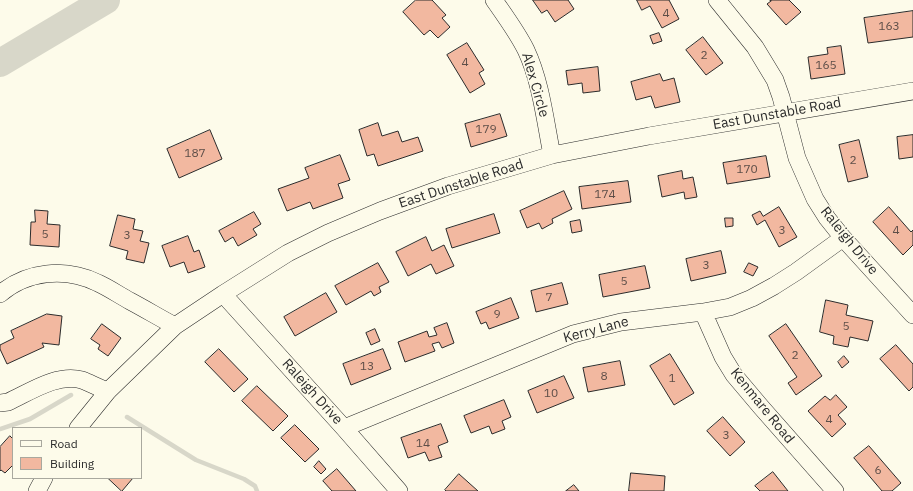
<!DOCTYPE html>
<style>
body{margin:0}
#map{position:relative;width:913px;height:491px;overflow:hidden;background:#fdfbea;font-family:"IBM Plex Sans",sans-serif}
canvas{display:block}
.legend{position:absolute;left:12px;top:427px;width:130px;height:52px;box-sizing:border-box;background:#fdfbea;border:1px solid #a9a89e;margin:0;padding:5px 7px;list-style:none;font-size:12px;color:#2b2b2b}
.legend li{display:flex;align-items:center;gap:8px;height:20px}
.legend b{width:20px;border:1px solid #a9a89e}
</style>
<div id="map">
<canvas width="913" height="491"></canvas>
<ul class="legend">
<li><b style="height:5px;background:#fdfbea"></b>Road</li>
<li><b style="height:11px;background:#f2b8a0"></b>Building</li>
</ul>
</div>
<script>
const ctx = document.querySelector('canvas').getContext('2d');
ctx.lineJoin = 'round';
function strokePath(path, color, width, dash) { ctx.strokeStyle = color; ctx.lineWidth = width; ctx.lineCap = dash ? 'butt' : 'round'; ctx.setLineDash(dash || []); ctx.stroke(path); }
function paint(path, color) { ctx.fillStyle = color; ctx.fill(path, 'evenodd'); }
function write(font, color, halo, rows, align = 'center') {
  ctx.font = font + ' "IBM Plex Sans",sans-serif'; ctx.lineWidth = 3; ctx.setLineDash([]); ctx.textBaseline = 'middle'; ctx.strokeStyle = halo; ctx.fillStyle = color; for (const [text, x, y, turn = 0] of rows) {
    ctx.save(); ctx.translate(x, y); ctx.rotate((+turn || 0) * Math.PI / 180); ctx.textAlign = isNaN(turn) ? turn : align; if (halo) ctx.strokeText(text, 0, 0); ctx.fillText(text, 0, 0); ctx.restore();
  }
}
strokePath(new Path2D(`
 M127 417 196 460 244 479 255 486 257 491
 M0 429 30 419 71 395`), '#d8d7c9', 4.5);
strokePath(new Path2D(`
 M0 63 106 0`), '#d8d7c9', 28);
const building = new Path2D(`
 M416 0H432L446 15 442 18 450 27 438 38 430 30 424 35 403 12Z
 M533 0H568L574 9 555 22 547 10 542 13Z
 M637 0H669L679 19 662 28 650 6 642 10Z
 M770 0H789L801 12 786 25 767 4 771 1Z
 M913 11V37L868 43 864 18Z
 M659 33 662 41 653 44 650 36Z
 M703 37 723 63 706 75 686 50Z
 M467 43 484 70 479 73 485 84 470 93 447 55Z
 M841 46 845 74 811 79 808 57 828 54 827 48Z
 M598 67 600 91 583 93 582 83 568 85 566 71Z
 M660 74 663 81 674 78 680 102 655 108 651 96 636 100 631 82Z
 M500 114 507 136 471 147 465 124Z
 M378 123 382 136 398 131 402 142 418 137 423 151 378 166 374 154 367 156 359 130Z
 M210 130 222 159 179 178 167 149Z
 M913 135V157L899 159 897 137Z
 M859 140 868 177 848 182 839 145Z
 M340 155 350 180 338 184 343 198 313 209 310 202 287 211 278 189 309 178 305 168Z
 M766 156 770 177 727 184 723 163Z
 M682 171 683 179 693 177 697 197 685 199 684 192 662 197 658 176Z
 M628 181 631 202 582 209 579 187Z
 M564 191 572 209 552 219 553 223 542 229 539 223 527 228 520 211Z
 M779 207 797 237 779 247 765 220 757 225 752 215 760 211 763 216Z
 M889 207 911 232 913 230V245L903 255 873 222Z
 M35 210 48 211 47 224 60 225 59 247 30 245 31 222H35Z
 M254 212 261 224 253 229 257 235 238 246 233 237 225 242 219 231Z
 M494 214 500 233 452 248 446 229Z
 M118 215 135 219 133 229 143 231 140 241 149 243 144 263 126 259 128 251 110 246Z
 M725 218H733V226L726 227Z
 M580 220 582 231 572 233 570 222Z
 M188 236 194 252 199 250 205 267 188 273 184 262 170 267 162 246Z
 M426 237 432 251 444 245 454 266 436 274 431 264 408 276 396 252Z
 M721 251 726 273 691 281 686 259Z
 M378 263 389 282 379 287 381 292 374 296 371 291 346 305 335 286Z
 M749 263 758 267 753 276 744 272Z
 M645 266 650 288 603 297 599 275Z
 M562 283 568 304 536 312 531 291Z
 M326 293 337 312 295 336 284 317Z
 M511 298 519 318 489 329 486 322 481 324 476 312Z
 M826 300 848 305 846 315 873 321 868 341 850 337 848 347 833 344 834 336 820 332Z
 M47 314 62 316 59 345 42 343 44 347 7 364 0 349V345L14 338 11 331Z
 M447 323 454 343 442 348 439 342 432 344 435 351 405 362 398 342 427 331 429 337 437 335 434 328Z
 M102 324 121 338 108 356 98 349 100 345 91 339Z
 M786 324 822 376 796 395 788 383 797 377 769 336Z
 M375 329 380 341 371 345 366 333Z
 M896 345 913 364V387L909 391 880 359Z
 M219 349 248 379 234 392 205 362Z
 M383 349 391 369 351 385 343 364Z
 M670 354 694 393 674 405 650 366Z
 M844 356 849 362 842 368 838 362Z
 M620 361 625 385 588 392 583 368Z
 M564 376 574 398 537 413 528 391Z
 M257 386 288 416 273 431 242 401Z
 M836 395 847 407 838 415 846 424 832 437 808 411 825 396 830 400Z
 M504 400 511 417 502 421 505 429 492 434 489 426 471 433 464 416Z
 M723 417 745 442 730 456 707 431Z
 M441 424 448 442 438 446 442 457 429 461 425 452 408 458 401 438Z
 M295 425 319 449 305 462 281 438Z
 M10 436 13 439V465L5 473 1 470 0 471V447Z
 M869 446 901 483 892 491H882L854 458Z
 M319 461 326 469 321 474 314 467Z
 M337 469 356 491H332L323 481Z
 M773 472 788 491H760L755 486Z
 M631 473 665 476 664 491H629Z
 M459 474 478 491H446L445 490Z
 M108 478H133L122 491Z
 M574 485 579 491H566Z`);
paint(building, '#f2b8a0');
strokePath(building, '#2b2b2b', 1);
const minor = new Path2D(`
 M494 0C505 16 517 32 526 50 541 82 545 120 552 155
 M717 0 755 47 775 80 781 97 797 158 815 199 827 218 843 238 913 315
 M0 294C27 271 65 267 98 283 109 288 119 295 130 301 145 309 160 318 175 326
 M223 294 344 428 399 491
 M703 312 723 357 734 375 761 407 835 491
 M0 403 8 402C30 392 57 373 82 380 90 383 99 388 108 391
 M78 428 108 391 175 326 223 294 288 253 328 233 380 211 448 186 552 155 649 136 913 91
 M344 428 573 334 621 322 703 312 730 307 752 298 774 286 796 272 843 238
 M37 491 44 478`);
strokePath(minor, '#2b2b2b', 18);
strokePath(minor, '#fdfbea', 17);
write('12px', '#5d4e48', null, [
 ["4",666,14],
 ["163",889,27],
 ["2",704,56],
 ["4",465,63],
 ["165",826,66],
 ["179",486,130],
 ["187",195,154],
 ["2",853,161],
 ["170",747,170],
 ["174",605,195],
 ["3",782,231],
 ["4",896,231],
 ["5",45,235],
 ["3",127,236],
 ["3",706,266],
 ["5",624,282],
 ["7",549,298],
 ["9",497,315],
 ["5",846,327],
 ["2",795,356],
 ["13",367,367],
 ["8",604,377],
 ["1",672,379],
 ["10",551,394],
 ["4",829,420],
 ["3",726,436],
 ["14",423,444],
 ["6",878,471]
]);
write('14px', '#2b2b2b', '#fdfbea', [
 ["Alex Circle",535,85,74],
 ["East Dunstable Road",777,114,-10],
 ["East Dunstable Road",461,184,-18],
 ["Raleigh Drive",849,241,51],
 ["Kerry Lane",596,330,-15],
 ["Raleigh Drive",312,392,48],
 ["Kenmare Road",762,406,51]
]);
</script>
